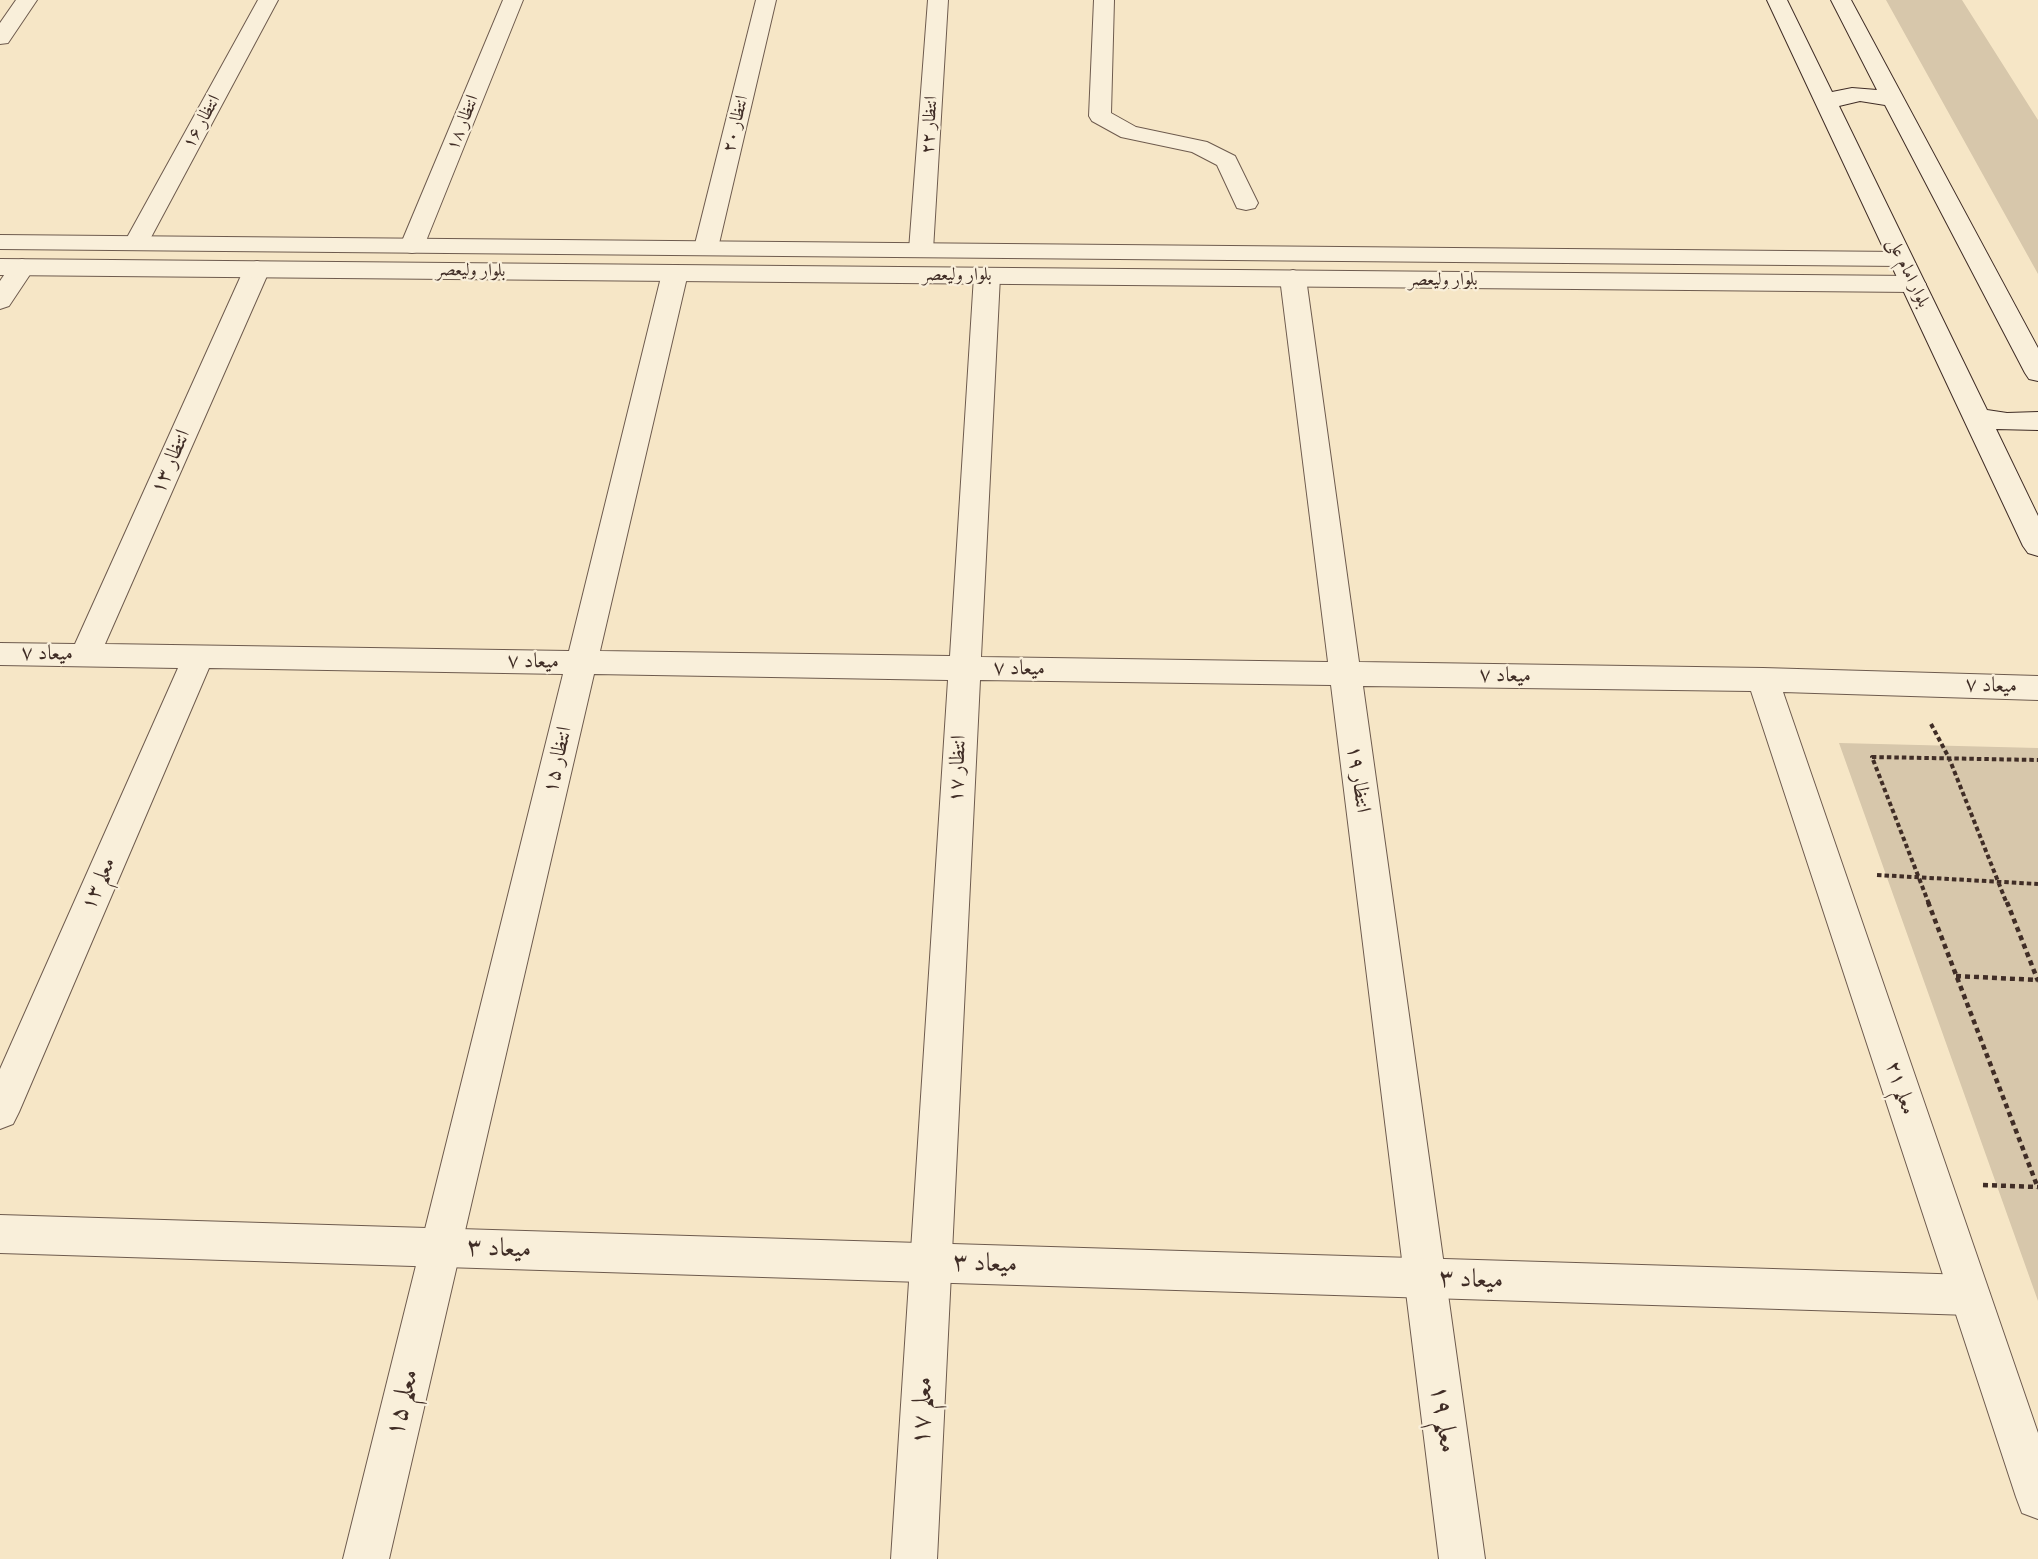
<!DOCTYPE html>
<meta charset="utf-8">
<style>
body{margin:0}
canvas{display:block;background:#f6e6c6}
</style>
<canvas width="2038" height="1559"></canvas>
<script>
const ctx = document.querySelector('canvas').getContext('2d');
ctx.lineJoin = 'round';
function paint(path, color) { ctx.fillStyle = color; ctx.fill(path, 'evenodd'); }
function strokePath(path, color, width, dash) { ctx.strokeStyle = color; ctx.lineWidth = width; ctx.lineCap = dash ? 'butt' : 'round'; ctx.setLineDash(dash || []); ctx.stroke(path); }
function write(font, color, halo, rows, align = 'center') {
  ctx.font = font + ' "Gentium Book Plus",Amiri,serif'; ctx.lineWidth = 4.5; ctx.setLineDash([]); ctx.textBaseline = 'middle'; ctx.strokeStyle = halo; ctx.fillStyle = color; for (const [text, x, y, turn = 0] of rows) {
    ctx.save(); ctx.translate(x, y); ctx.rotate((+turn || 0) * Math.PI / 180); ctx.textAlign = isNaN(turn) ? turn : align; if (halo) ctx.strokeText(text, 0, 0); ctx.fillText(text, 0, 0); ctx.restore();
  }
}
paint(new Path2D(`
 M1886 0H1962L2038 120V274Z
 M1839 743 2038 748V1301Z`), '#d7c7ab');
const minor = new Path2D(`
 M16 0H37L8 43 0 44V23Z
 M258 0H278L148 243 145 248 136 250 127 248 124 243Z
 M503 0H523L424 246 421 251 412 253 403 251 400 246Z
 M756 0H776L718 248 715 253 706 255 697 253 694 248Z
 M928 0H948L933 250 930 255 921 257 912 255 909 250Z
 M1094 0H1114L1111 113 1136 127 1207 142 1235 156 1258 203 1255 208 1246 210 1237 208 1217 165 1192 152 1121 137 1092 121 1089 116Z
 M22 259 31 262 35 267 9 306 0 309V281L13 262Z
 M257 261 266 264 270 269 105 644 569 651 662 273 666 268 675 265 684 268 688 273 600 651 950 656 974 276 978 271 987 268 996 271 1000 276 981 657 1328 662 1280 278 1284 273 1293 270 1302 273 1306 278 1359 662 1763 668 2038 676V700L1783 692 2038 1433V1519L2022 1513 2016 1497 1751 691 1363 686 1485 1559H1439L1331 685 980 680 937 1559H891L948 680 594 674 389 1559H343L563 674 209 668 19 1112 13 1124 0 1129V1069L178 668 0 665V643L75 644 244 269 248 264Z`);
const tertiary = new Path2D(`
 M0 235 1901 252 1910 254 1913 259 1910 264 1901 266 0 249Z
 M0 259 1913 276 1922 279 1926 284 1922 289 1913 292 0 275Z
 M0 1215 1970 1275 1984 1281 1990 1295 1984 1309 1970 1315 0 1253Z`);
const secondary = new Path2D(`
 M1767 0H1787L1832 92 1852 88 1877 90 1831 0H1851L2038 348V381L2029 379 2025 373 1885 105 1860 101 1839 106 1987 410 2007 413 2038 412V430L1996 429 2038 516V556L2028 553 2023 546Z`);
strokePath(minor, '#6e5b4e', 2);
strokePath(tertiary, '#6e5b4e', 2);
strokePath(secondary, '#402d26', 2);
strokePath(new Path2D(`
 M1931 724 1949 758 2007 904
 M1877 875 2038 884
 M1929 904 1872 757 2038 760`), '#402d26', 4, [4.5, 3]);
strokePath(new Path2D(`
 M1928 902 2038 1188
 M2007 902 2038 981
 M1956 976 2038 980
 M1983 1185 2038 1187`), '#402d26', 4.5, [5, 4]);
paint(minor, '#f9efda');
paint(tertiary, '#f9efda');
paint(secondary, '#f9efda');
write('18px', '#402d26', '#f9efda', [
 ["انتظار ۱۶",202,122,-61],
 ["انتظار ۱۸",463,123,-68],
 ["انتظار ۲۰",736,124,-76],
 ["انتظار ۲۲",930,125,-86],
 ["بلوار ولیعصر",471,271,1],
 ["بلوار امام علی",1908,273,64],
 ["بلوار ولیعصر",957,275],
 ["بلوار ولیعصر",1443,280]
]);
write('21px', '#402d26', '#f9efda', [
 ["انتظار ۱۳",171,462,-66],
 ["میعاد ۷",47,654,1],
 ["میعاد ۷",533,662,1],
 ["میعاد ۷",1019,669,1],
 ["میعاد ۷",1505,676,1],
 ["میعاد ۷",1991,686,2],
 ["انتظار ۱۵",558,760,-77],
 ["انتظار ۱۷",958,769,-87],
 ["انتظار ۱۹",1358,779,82],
 ["معلم ۱۳",99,884,-66],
 ["معلم ۲۱",1900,1088,72]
]);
write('26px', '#402d26', '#f9efda', [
 ["میعاد ۳",499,1249,2],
 ["میعاد ۳",985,1264,2],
 ["میعاد ۳",1471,1280,2],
 ["معلم ۱۵",403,1403,-76],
 ["معلم ۱۷",923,1411,-87],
 ["معلم ۱۹",1443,1419,82]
]);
</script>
